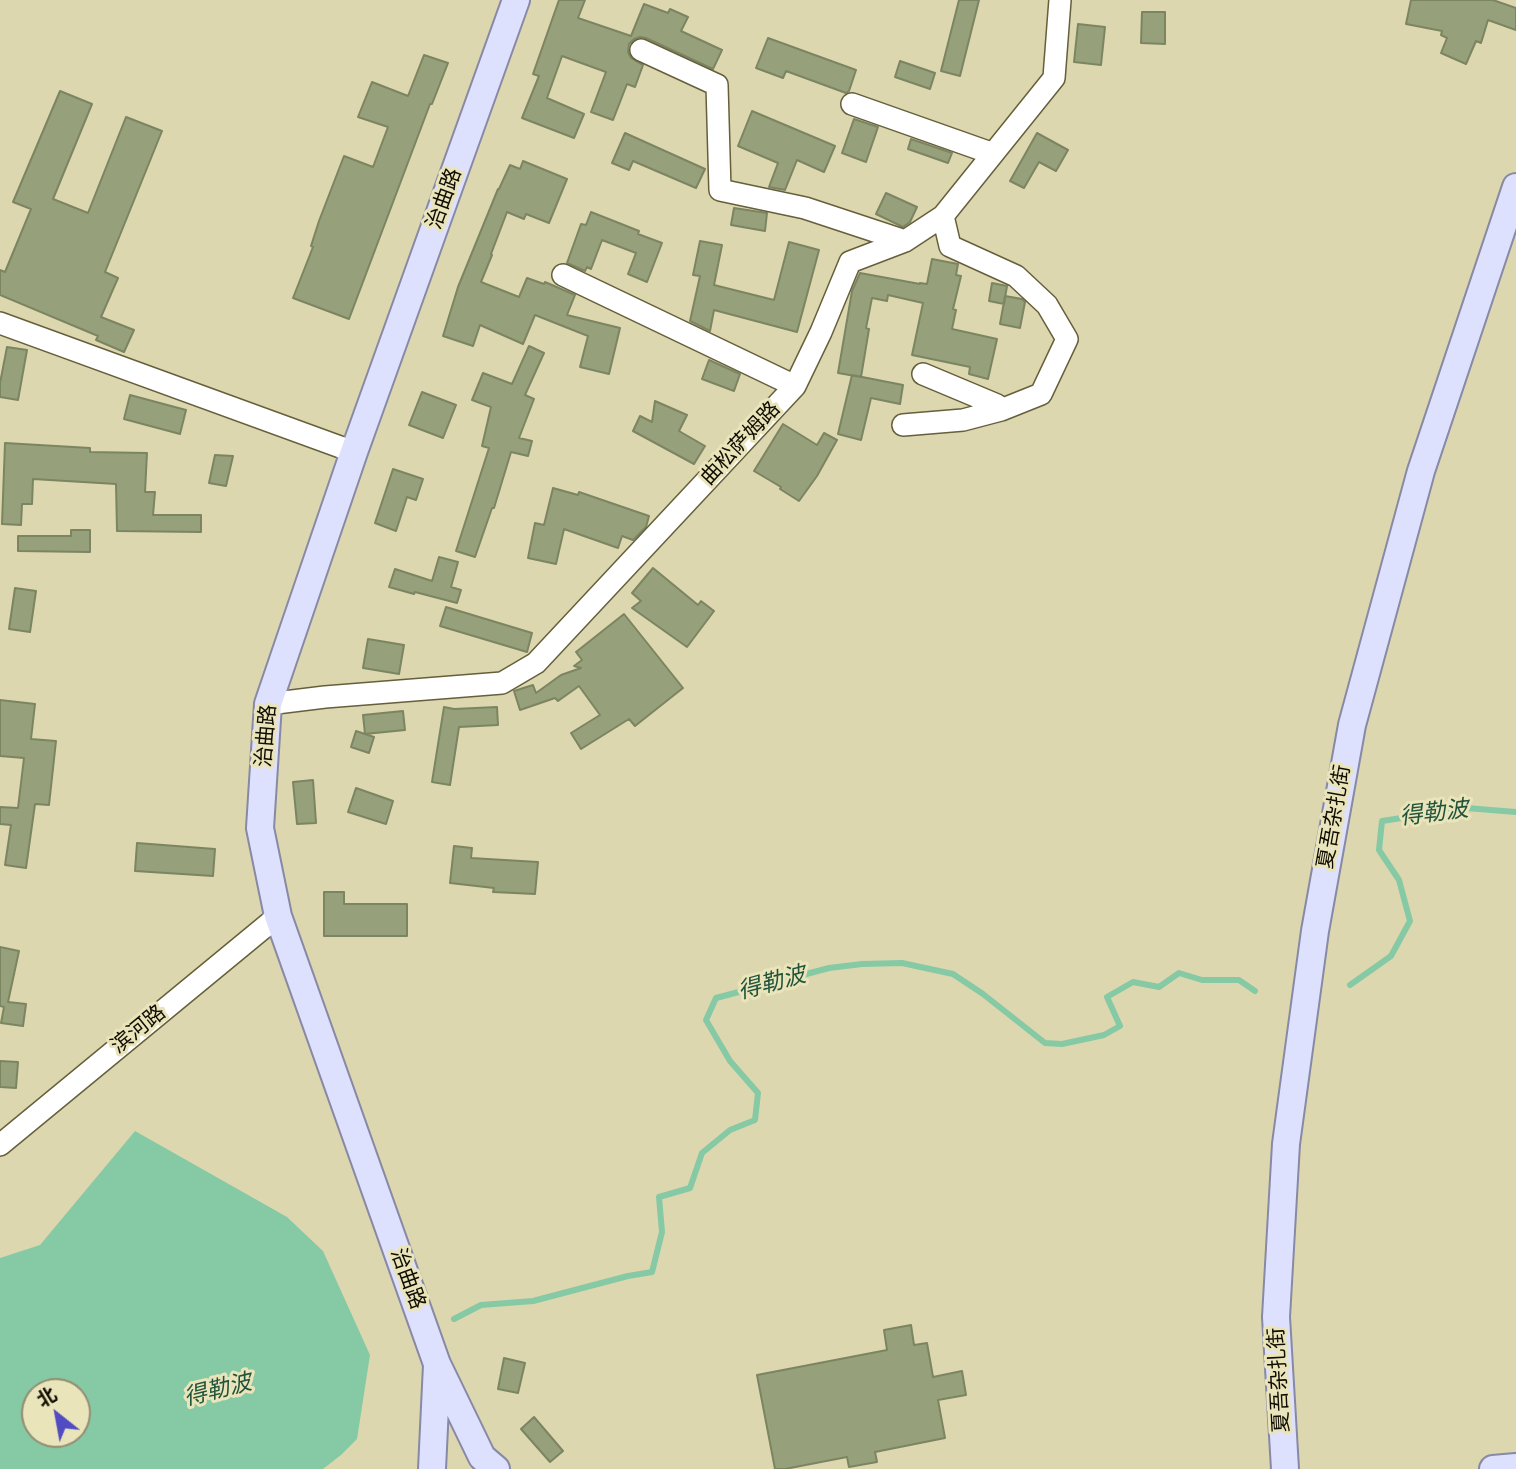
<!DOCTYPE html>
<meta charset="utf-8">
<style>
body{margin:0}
#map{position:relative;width:1516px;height:1469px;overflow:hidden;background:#ddd7af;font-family:"DejaVu Sans","Noto Sans SC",sans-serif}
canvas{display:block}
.north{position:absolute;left:21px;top:1378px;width:70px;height:70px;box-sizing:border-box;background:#eae4bb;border:2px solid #928e71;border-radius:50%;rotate:329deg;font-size:19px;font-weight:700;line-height:28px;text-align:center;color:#0f0c01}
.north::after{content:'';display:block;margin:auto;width:24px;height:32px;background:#524cc3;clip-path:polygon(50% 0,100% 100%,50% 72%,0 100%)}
</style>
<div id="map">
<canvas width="1516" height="1469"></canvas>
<div class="north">北</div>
</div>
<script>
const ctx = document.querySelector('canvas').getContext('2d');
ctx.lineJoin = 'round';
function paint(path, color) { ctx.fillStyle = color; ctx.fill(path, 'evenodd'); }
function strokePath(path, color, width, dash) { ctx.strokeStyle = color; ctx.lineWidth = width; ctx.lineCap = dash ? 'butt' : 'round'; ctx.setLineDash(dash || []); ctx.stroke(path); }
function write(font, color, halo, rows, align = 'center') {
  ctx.font = font + ' "DejaVu Sans","Noto Sans SC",sans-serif'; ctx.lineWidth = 6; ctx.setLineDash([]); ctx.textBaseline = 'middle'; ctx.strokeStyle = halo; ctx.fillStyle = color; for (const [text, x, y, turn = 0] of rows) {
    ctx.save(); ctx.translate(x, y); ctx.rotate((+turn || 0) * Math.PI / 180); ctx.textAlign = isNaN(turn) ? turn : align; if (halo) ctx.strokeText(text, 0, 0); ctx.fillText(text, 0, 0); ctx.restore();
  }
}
paint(new Path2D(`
 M135 1131 287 1217 323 1251 370 1355 357 1439 341 1455 323 1469H0V1258L40 1245ZM35 1392H77V1434H35Z`), '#86c9a5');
strokePath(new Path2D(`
 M1350 985 1391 956 1410 921 1399 880 1379 850 1382 821 1466 808 1516 812
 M454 1319 481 1305 533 1301 628 1276 652 1272 662 1232 659 1197 690 1188 702 1153 730 1130 755 1120 758 1093 730 1061 706 1020 716 998 829 968 862 964 902 963 953 974 983 994 1045 1043 1062 1044 1104 1035 1120 1026 1107 997 1133 982 1159 987 1179 973 1202 980H1239L1255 991`), '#86c9a5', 6);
const building = new Path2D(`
 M559 0H585L578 18 631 36 644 4 668 13 670 9 688 17 681 31 722 50 713 69 646 38 640 37 634 39 629 44 628 52 631 58 643 65 635 87 627 84 613 120 591 112 606 72 562 56 547 98 584 114 574 138 522 118 539 76 533 74Z
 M959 0H979L960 76 941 71Z
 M1411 0H1493L1516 8V30L1488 20 1481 43 1476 41 1466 64 1441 53 1447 38 1441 35 1442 31 1406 24Z
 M1142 12H1165V44L1141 43Z
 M1078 24 1105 27 1101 65 1074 62Z
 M768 38 856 70 849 91 846 93 786 71 783 78 756 68Z
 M424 55 448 63 432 104H430L349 319 293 298 313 247 311 246 319 221 344 156 373 167 388 127 358 117 372 82 408 96Z
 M900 61 935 73 930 89 895 77Z
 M60 91 92 104 53 199 88 213 126 117 162 131 105 272 118 278 101 317 134 330 124 352 96 340 98 336 0 295V270L5 272 31 209 13 202Z
 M752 111 835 146 824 172 797 160 785 190 769 187 778 163 738 146Z
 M854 119 878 127 866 162 842 153Z
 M625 133 705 169 696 188 633 161 629 170 612 163Z
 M1037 133 1068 150 1056 171 1039 162 1024 188 1010 181Z
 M911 139 952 153 948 163 908 149Z
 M523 161 567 179 549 223 526 214 524 219 507 212 491 254 492 255 481 282 519 297 527 278 544 284 545 282 575 295 567 315 620 328 609 374 580 367 588 336 535 315 523 344 480 325 473 346 443 336 458 287 498 189H499L510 165 520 169Z
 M886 193 917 207 910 222 903 227 876 214Z
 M734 208 767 213 765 231 731 225Z
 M591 212 639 231 638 234 662 243 647 282 628 274 636 253 602 240 591 269 587 267 585 271 567 263 581 224 586 225Z
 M700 241 722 245 714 285 774 300 789 242 819 250 797 332 714 310 710 331 690 321 700 276 693 275Z
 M932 259 958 264 956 275 961 276 953 309 956 310 952 329 997 339 988 379 969 374 970 367 912 355 923 303 888 295 887 301 872 298 866 328 869 329 861 377 838 373 852 291 860 273 920 284V283L927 284Z
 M992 283 1007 286 1004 304 989 301Z
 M1005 296 1022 299 1025 302 1020 328 1000 324Z
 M529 346 544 353 525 395 534 399 519 438 532 441 528 456 511 452 494 508H492L475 557 456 551 489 448 482 446 491 407 472 400 483 373 512 384Z
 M7 347 27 350 18 400 0 397V383Z
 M709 360 740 374 734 391 702 379Z
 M852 375 903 385 900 404 871 398 861 440 838 434Z
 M422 392 456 405 443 438 409 425Z
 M130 395 186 410 180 434 124 419Z
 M655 401 687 415 679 431 705 446 694 464 633 431 640 416 652 422Z
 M783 424 817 445 824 433 837 440 817 476 799 501 780 489 781 487 754 471Z
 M5 443 90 448V452L147 453 145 492H155L153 515H201V532L117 531 116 484 33 479 32 504H22L21 525 2 524Z
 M215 455 233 456 226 486 209 483Z
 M393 469 423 479 416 500 407 497 396 531 375 523Z
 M553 488 578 495 579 492 649 516 646 527 633 540 622 536 618 548 564 529 556 564 528 558 535 523 544 525Z
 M71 530H90V552L18 551V536H71Z
 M439 557 458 562 451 587 461 590 457 603 415 592 414 594 389 587 395 569 432 581Z
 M653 568 698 605 701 601 714 611 687 647 632 608 641 601 632 593Z
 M15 588 36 591 30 632 9 629Z
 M446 607 532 633 527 652 440 626Z
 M624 614 683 688 635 726 629 719 581 749 571 733 600 715 579 686 558 701 555 698 520 710 514 691 533 685 536 693 561 675 581 668 574 666 582 660 576 652Z
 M368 639 404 645 399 674 363 668Z
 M0 700 35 704 31 739 56 741 49 805 35 804 26 868 5 865 11 825 0 824V807L18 808 24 758 0 756Z
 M444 707 454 709 497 707 498 725 459 727 450 785 432 782Z
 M403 711 405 730 365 734 363 715Z
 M356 731 374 737 369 753 351 747Z
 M313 780 316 823 297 824 293 782Z
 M356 788 393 801 386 824 348 812Z
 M137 843 215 849 213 876 135 871Z
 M454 846 472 848 471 858 538 862 535 894 493 892 494 888 450 883Z
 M324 892H344V904H407V936H324Z
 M0 947 19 951 8 1002 26 1004 23 1026 1 1023 4 1007 0 1006Z
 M0 1061 18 1062 16 1088 0 1087Z
 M911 1325 914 1345 927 1343 933 1377 962 1371 966 1395 938 1400 945 1438 875 1452 877 1462 849 1467 847 1457 785 1469H775L757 1375 887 1350 884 1330Z
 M504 1358 525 1363 518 1393 498 1389Z
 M534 1417 563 1451 550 1462 521 1429Z`);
paint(building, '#96a07b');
strokePath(building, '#7c8561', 2);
const minor = new Path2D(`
 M641 50 717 85 720 190 805 208 905 241
 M852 104 988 152
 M563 275 795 386
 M0 323 354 452
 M923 374 997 405
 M903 425 963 420 1001 410 1041 394 1067 339 1047 305 1016 276 950 246 943 216
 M268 704 325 697 502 683 536 663 795 386 821 332 850 262 905 241 943 216 1054 78 1060 0
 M0 1145 278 916`);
const major = new Path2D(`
 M432 1469 437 1365
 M496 1469 482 1457 437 1364 278 916 260 828 268 704 354 452 516 0
 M1285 1469 1276 1317 1286 1144 1315 931 1352 725 1421 471 1516 187
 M1493 1469 1516 1467`);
strokePath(minor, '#655f3b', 24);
strokePath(major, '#8789a5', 30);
strokePath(minor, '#fff', 21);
strokePath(major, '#dee1fe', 26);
write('21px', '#0f0c01', '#eae4bb', [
 ["治曲路",445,199,-70],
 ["曲松萨姆路",741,444,-47],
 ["治曲路",267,736,-85],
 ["夏吾杂扎街",1335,817,-80],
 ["滨河路",139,1030,-39],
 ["治曲路",407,1279,70],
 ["夏吾杂扎街",1280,1380,-93]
]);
write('italic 23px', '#20533a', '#eae4bb', [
 ["得勒波",1434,814,-7],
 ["得勒波",772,984,-15],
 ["得勒波",218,1391,-14]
]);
</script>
